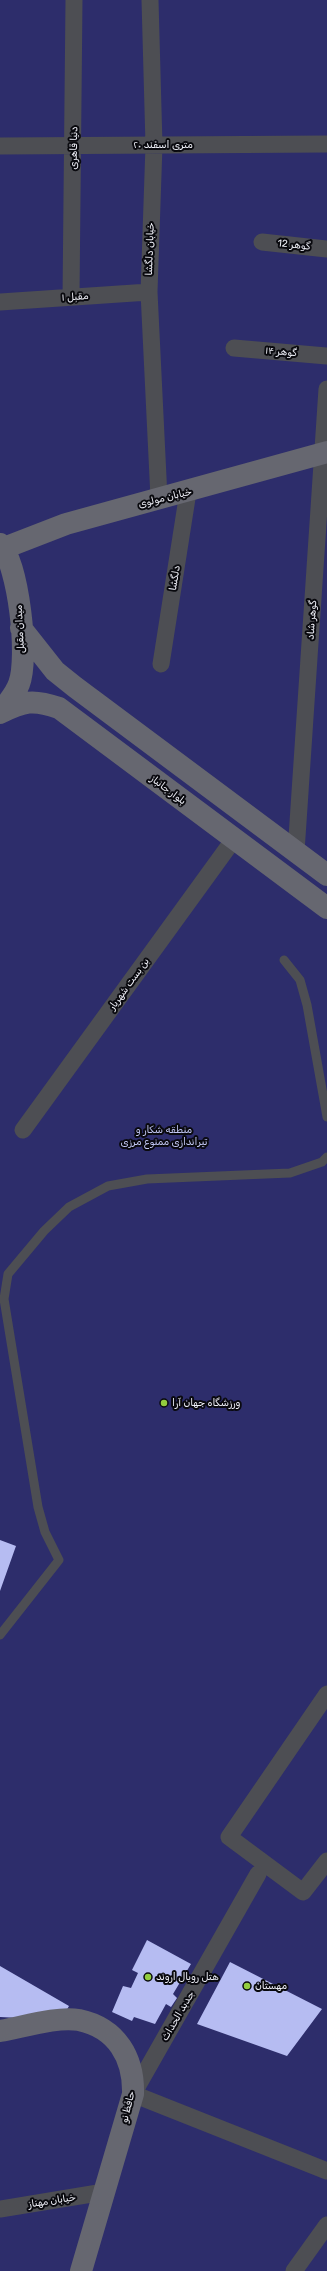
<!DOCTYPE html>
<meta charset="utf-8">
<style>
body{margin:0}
canvas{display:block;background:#1e1f2a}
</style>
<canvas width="327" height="2271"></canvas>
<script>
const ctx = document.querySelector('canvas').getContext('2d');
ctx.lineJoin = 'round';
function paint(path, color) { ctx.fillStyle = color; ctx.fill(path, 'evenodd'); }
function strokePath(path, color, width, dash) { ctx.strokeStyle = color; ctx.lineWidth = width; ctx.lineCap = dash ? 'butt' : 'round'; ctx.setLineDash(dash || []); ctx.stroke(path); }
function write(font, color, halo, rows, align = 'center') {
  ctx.font = font + ' Rubik,"Noto Sans Arabic",sans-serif'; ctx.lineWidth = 4; ctx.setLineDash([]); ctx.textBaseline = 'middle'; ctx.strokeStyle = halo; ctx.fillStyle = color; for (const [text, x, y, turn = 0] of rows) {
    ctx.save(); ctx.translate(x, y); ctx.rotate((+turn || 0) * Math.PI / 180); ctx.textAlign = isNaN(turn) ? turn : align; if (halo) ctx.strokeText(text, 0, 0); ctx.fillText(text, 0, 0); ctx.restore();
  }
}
paint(new Path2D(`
 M0 0H327V2271H0Z`), '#2d2d6b');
paint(new Path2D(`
 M0 1540 16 1546 0 1591Z
 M147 1940 191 1964 173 1994 177 1998 171 2007 166 2004 155 2024 134 2017 132 2021 112 2012 123 1986 131 1988 138 1973 132 1970Z
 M230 1962 322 2009 287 2056 197 2024Z
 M0 1966 69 2006 61 2020 0 2017Z`), '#b6bcf2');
strokePath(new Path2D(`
 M284 960 300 980 307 1005 327 1117
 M0 1635 59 1560 45 1532 38 1507 4 1299 8 1274 44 1231 69 1207 108 1186 147 1179 290 1173 322 1162 327 1157`), '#4d4e53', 9);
strokePath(new Path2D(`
 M150 0 154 145 149 292 159 498
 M0 146 327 144
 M262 242 327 249
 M71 297 74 0
 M0 302 149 292
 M234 348 327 356
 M161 664 188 492
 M296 852 327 389
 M23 1130 234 839
 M327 1694 229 1837 303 1892 327 1861
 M258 1874 133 2094 327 2171
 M0 2209 104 2192
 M294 2271 327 2225`), '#4d4e53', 17);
strokePath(new Path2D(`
 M0 544C19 566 29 658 19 684 15 695 7 704 0 712
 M4 548 66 524 327 452
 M21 628 55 671 75 687 327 875
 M0 713C24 701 33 699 59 708L327 908
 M0 2031C23 2027 57 2016 79 2020 117 2028 134 2058 133 2094L81 2271`), '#666770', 22);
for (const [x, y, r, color] of [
 [164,1403,4,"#93cd3e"],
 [148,1977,4,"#93cd3e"],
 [247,1986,4,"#93cd3e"]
]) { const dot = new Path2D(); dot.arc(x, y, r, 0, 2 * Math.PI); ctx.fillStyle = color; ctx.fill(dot); strokePath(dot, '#09090e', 1.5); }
write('10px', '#eff0f8', '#09090e', [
 ["۲۰ متری اسفند",163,145],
 ["دنیا قاهری",74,148,-89],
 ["گوهر 12",294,245,6],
 ["خیابان دلگشا",150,249,-88],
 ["مقبل ۱",75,297,-4],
 ["گوهر ۱۴",281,352,5],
 ["خیابان مولوی",165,498,-14],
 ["دلگشا",175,578,-81],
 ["گوهر شاد",312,620,-86],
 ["میدان مقبل",20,629,-93],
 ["بلوار جانباز",168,790,37],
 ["بن بست شهریار",129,984,-54],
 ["جدبد الحداث",178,2016,-60],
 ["حافظ نو",128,2107,-76],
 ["خیابان مهناز",52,2201,-9]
]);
write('10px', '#c2c7f4', '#09090e', [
 ["منطقه شکار و",164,1130],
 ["تیراندازی ممنوع مرزی",164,1142]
]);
write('10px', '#eff0f8', '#09090e', [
 ["ورزشگاه جهان آرا",172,1403],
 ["هتل رویال اروند",156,1977],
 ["مهستان",255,1986]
], 'left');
</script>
